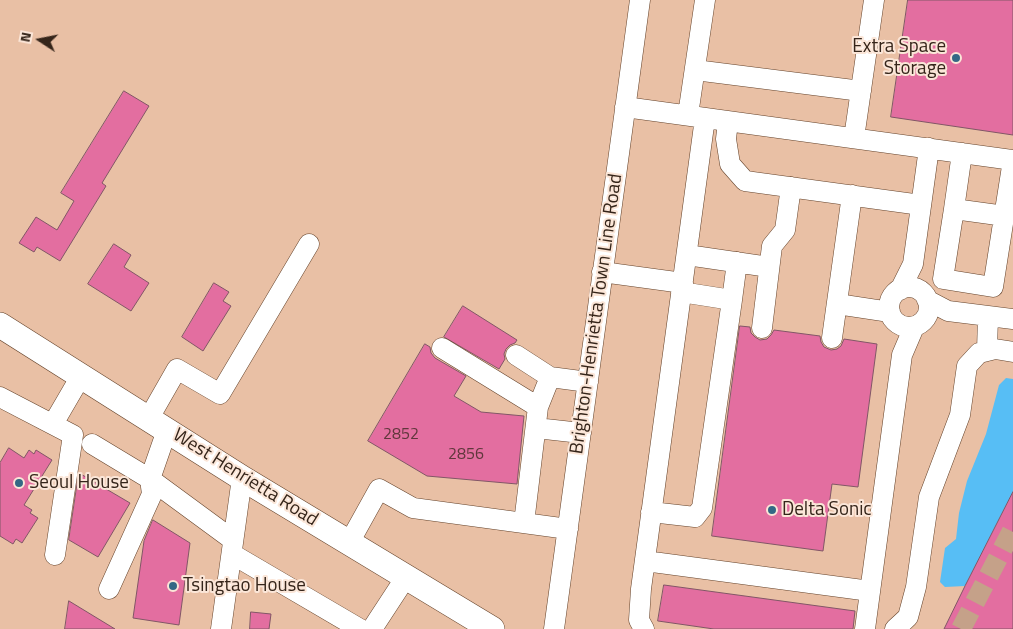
<!DOCTYPE html>
<style>
body{margin:0}
#map{position:relative;width:1013px;height:629px;overflow:hidden;background:#e9c0a5;font-family:"Titillium Web",sans-serif}
canvas{display:block}
.north{position:absolute;left:15px;top:15px;width:50px;height:50px;-webkit-text-stroke:4px #fbe6d8;paint-order:stroke;rotate:281deg;font-size:14px;font-weight:700;line-height:20px;text-align:center;color:#35251a}
.north::after{content:'';display:block;margin:auto;width:18px;height:22px;background:#35251a;clip-path:polygon(50% 0,100% 100%,50% 72%,0 100%)}
</style>
<div id="map">
<canvas width="1013" height="629"></canvas>
<div class="north">N</div>
</div>
<script>
const ctx = document.querySelector('canvas').getContext('2d');
ctx.lineJoin = 'round';
function paint(path, color) { ctx.fillStyle = color; ctx.fill(path, 'evenodd'); }
function strokePath(path, color, width, dash) { ctx.strokeStyle = color; ctx.lineWidth = width; ctx.lineCap = dash ? 'butt' : 'round'; ctx.setLineDash(dash || []); ctx.stroke(path); }
function write(font, color, halo, rows, align = 'center') {
  ctx.font = font + ' "Titillium Web",sans-serif'; ctx.lineWidth = 4; ctx.setLineDash([]); ctx.textBaseline = 'middle'; ctx.strokeStyle = halo; ctx.fillStyle = color; for (const [text, x, y, turn = 0] of rows) {
    ctx.save(); ctx.translate(x, y); ctx.rotate((+turn || 0) * Math.PI / 180); ctx.textAlign = isNaN(turn) ? turn : align; if (halo) ctx.strokeText(text, 0, 0); ctx.fillText(text, 0, 0); ctx.restore();
  }
}
paint(new Path2D(`
 M1006 378 1013 379V492L965 586 945 587 940 582 945 548 956 539 959 513 967 481 986 434 999 385Z`), '#57bef5');
const building = new Path2D(`
 M908 0H1013V135L891 117Z
 M124 91 149 106 102 183 106 186 60 261 37 247 34 252 19 243 36 217 57 230 74 201 61 193Z
 M114 244 131 255 124 267 149 283 131 311 88 284Z
 M214 283 229 292 223 301 231 306 203 351 182 337Z
 M463 306 517 340 515 343 510 345 506 349 504 354 505 359 499 369 444 337Z
 M740 326 750 327 751 333 755 337 760 340 767 339 771 335 774 330 820 336 821 342 824 347 831 350 837 349 841 346 844 339 877 344 858 487 832 484 823 551 712 536Z
 M425 344 430 347 431 353 435 358 466 376 454 396 481 412 524 416 517 484 427 476 368 441Z
 M9 448 24 458 29 450 34 454 36 450 52 460 24 505 32 510 30 513 38 518 22 543 16 539 13 544 0 536V463Z
 M79 473 130 503 98 557 69 540Z
 M1013 492V629H944L965 586Z
 M153 520 190 543 179 625 133 618 144 541Z
 M664 585 855 611 853 629H714L658 621Z
 M69 601 115 629H65Z
 M251 612 271 614 269 629H250Z`);
paint(building, '#e36ea0');
strokePath(building, '#815666', 1);
strokePath(new Path2D(`
 M961 629 1013 529`), '#c5a189', 20, [20, 10]);
const minor = new Path2D(`
 M695 70 861 91
 M625 107 1013 160
 M688 115 705 0
 M728 121 726 139 730 164 745 181 921 205
 M854 138 874 0
 M962 153 954 209 1005 216
 M954 209 943 279 993 287 1013 160
 M687 255 769 267
 M602 272 683 283
 M889 307a20 20 0 1 1 40 0a20 20 0 1 1-40 0Z
 M900 290 913 264 929 148
 M732 300 737 262
 M927 300 948 311 1013 319
 M837 304 890 312
 M762 328 772 246 785 230 791 187
 M832 338 852 195
 M442 348 538 407
 M987 351 988 316
 M516 355 550 377 588 382
 M0 397 73 435 55 555
 M149 418 177 369 220 394 309 244
 M53 424 81 376
 M536 428 581 433
 M92 444 150 479 233 540
 M651 512 695 517 702 508 732 300 681 292
 M524 523 538 407 550 377
 M349 543 379 489 413 508 568 529
 M232 554 360 629
 M645 561 870 591
 M109 589 152 494 150 479 167 430
 M221 629 242 478
 M372 629 406 577
 M554 629 640 0
 M644 629 639 620 641 589 705 118
 M865 629 902 355 914 327
 M895 629 908 617 916 587 929 497 960 415 967 366 979 353 995 349 1013 352`);
const major = new Path2D(`
 M0 325 242 478 492 629`);
strokePath(minor, '#64422a', 21);
strokePath(major, '#64422a', 26);
strokePath(minor, '#fff', 20);
strokePath(major, '#fff', 25);
for (const [x, y, r, color] of [
 [956,58,5,"#346885"],
 [19,483,5,"#346885"],
 [772,510,5,"#346885"],
 [173,586,5,"#346885"]
]) { const dot = new Path2D(); dot.arc(x, y, r, 0, 2 * Math.PI); ctx.fillStyle = color; ctx.fill(dot); strokePath(dot, '#fbe6d8', 2); }
write('16px', '#60373c', null, [
 ["2852",401,435],
 ["2856",466,455]
]);
write('19px', '#35251a', '#fbe6d8', [
 ["Extra Space",946,47,"right"],
 ["Storage",946,69,"right"],
 ["Seoul House",29,483],
 ["Delta Sonic",782,510],
 ["Tsingtao House",183,586]
], 'left');
write('19px', '#35251a', '#fbe6d8', [
 ["Brighton-Henrietta Town Line Road",597,314,-82],
 ["West Henrietta Road",245,478,32]
]);
</script>
